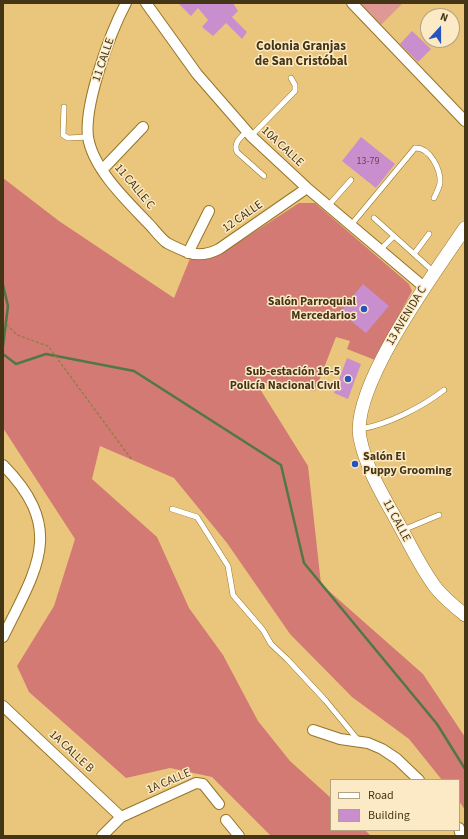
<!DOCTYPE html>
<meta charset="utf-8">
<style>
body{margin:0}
#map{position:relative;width:468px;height:839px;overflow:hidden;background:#eac67c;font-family:"Source Sans 3",sans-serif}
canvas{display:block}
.frame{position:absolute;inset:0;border:4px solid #443516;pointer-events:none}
.legend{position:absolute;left:330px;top:779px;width:130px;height:52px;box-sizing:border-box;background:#fceac6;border:1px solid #b2a280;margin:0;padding:5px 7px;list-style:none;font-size:12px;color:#443516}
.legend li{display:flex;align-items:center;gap:8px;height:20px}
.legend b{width:20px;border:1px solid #b2a280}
.north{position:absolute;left:420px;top:8px;width:40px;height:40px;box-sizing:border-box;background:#fceac6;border:1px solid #b2a280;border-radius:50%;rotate:21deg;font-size:11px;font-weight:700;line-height:16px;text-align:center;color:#443516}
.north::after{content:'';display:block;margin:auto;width:14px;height:18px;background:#2753c1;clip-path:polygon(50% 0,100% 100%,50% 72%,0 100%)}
</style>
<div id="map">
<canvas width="468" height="839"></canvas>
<div class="frame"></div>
<ul class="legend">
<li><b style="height:5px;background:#fff"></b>Road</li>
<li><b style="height:11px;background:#c98ece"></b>Building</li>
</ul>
<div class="north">N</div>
</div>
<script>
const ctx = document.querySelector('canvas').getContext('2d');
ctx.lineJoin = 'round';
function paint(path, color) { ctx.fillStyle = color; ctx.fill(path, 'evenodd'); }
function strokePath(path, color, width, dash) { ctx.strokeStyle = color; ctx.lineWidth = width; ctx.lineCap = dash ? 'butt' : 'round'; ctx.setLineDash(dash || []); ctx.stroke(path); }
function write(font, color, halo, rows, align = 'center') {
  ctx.font = font + ' "Source Sans 3",sans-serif'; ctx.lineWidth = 3; ctx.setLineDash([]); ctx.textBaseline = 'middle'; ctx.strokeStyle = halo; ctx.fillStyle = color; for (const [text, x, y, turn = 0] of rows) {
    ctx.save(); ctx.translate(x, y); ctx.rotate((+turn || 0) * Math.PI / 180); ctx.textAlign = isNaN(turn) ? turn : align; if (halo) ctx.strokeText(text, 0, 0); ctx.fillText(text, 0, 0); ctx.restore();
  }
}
paint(new Path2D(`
 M356 3H403L380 26Z`), '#df9994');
paint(new Path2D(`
 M3 178 59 221 174 298 191 256 222 253 299 203H315L409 284 412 291 375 360 347 349 350 341 336 337 315 391 255 381 308 466 321 584 423 674 465 737V810L459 801V780H442L409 739 352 697 290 634 227 543 174 478 100 446 92 479 157 537 189 608 223 655 258 721 290 761 331 798V830H365L371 836H271L212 777 170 768 126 778 29 692 17 666 54 606 75 539 3 428Z`), '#d37a75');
strokePath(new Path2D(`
 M3 285 8 306 3 346
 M3 354 16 364 46 354 134 371 281 465 304 563 437 724 465 769`), '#517844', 2.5);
paint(new Path2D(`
 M178 3H233L238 11 232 17 247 32 242 39 226 23 213 36 202 27 208 20 198 8 191 16Z
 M412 31 431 49 418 62 400 44Z
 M361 137 395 164 376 188 342 161Z
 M363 284 389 306 366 333 340 312Z
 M347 358 361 364 348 399 334 393Z`), '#c98ece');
const service = new Path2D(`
 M64 107 63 135 68 138 88 137
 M247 131C241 137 233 143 237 152L264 176
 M251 136 295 91V85L291 78
 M328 206 351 180
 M374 218 434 272
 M351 225 415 148C430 147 441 170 440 183 439 188 436 194 434 198
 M380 250 393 237
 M414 254 429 234
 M361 429C389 424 422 407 444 390
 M172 509 197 517 228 566 233 595 263 630 271 644 287 659 326 701 358 740
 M403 530 439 515`);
const minor = new Path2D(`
 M126 3C110 33 84 104 88 137 93 169 127 201 148 223 154 229 160 238 167 243 173 246 181 250 187 252 197 256 209 254 219 249L307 188
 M146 3 197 74 251 136 307 188 424 287
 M352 3 465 121
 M102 170 143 127
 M188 253 209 211
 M3 465C66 529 37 568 3 637
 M3 706 121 817
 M313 730 340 739 368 743 382 749 397 759 419 780
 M226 820 239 836
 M459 828 461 836
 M102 836 121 817 196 783 203 784 219 804`);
const tertiary = new Path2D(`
 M465 228C436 271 350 387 360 438 366 468 382 494 397 521 410 544 420 567 436 588 444 598 455 607 465 615`);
strokePath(service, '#967427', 6);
strokePath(minor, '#967427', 12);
strokePath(tertiary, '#967427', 14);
strokePath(new Path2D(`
 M3 321 17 335 48 346 132 460`), '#977d49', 1.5, [3, 2]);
strokePath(service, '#fff', 5);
strokePath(minor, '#fff', 10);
strokePath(tertiary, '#fff', 13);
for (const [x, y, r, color] of [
 [364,309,4,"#2753c1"],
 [348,379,4,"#2753c1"],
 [355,464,4,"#2753c1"]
]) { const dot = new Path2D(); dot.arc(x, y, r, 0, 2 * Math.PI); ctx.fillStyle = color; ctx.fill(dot); strokePath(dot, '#fceac6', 1.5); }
write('10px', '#654b44', null, [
 ["13-79",368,162]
]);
write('12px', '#443516', '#fceac6', [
 ["11 CALLE",104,60,-71],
 ["10A CALLE",282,147,43],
 ["11 CALLE C",134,187,50],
 ["12 CALLE",243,217,-35],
 ["13 AVENIDA C",407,316,-59],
 ["11 CALLE",396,521,62],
 ["1A CALLE B",71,752,43],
 ["1A CALLE",169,782,-23]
]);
write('bold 12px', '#443516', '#fceac6', [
 ["Salón Parroquial",356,302],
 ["Mercedarios",356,316],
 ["Sub-estación 16-5",340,372],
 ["Policía Nacional Civil",340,386],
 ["Salón El",363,457,"left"],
 ["Puppy Grooming",363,471,"left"]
], 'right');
write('bold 13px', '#443516', '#fceac6', [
 ["Colonia Granjas",301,47],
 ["de San Cristóbal",301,62]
]);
</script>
